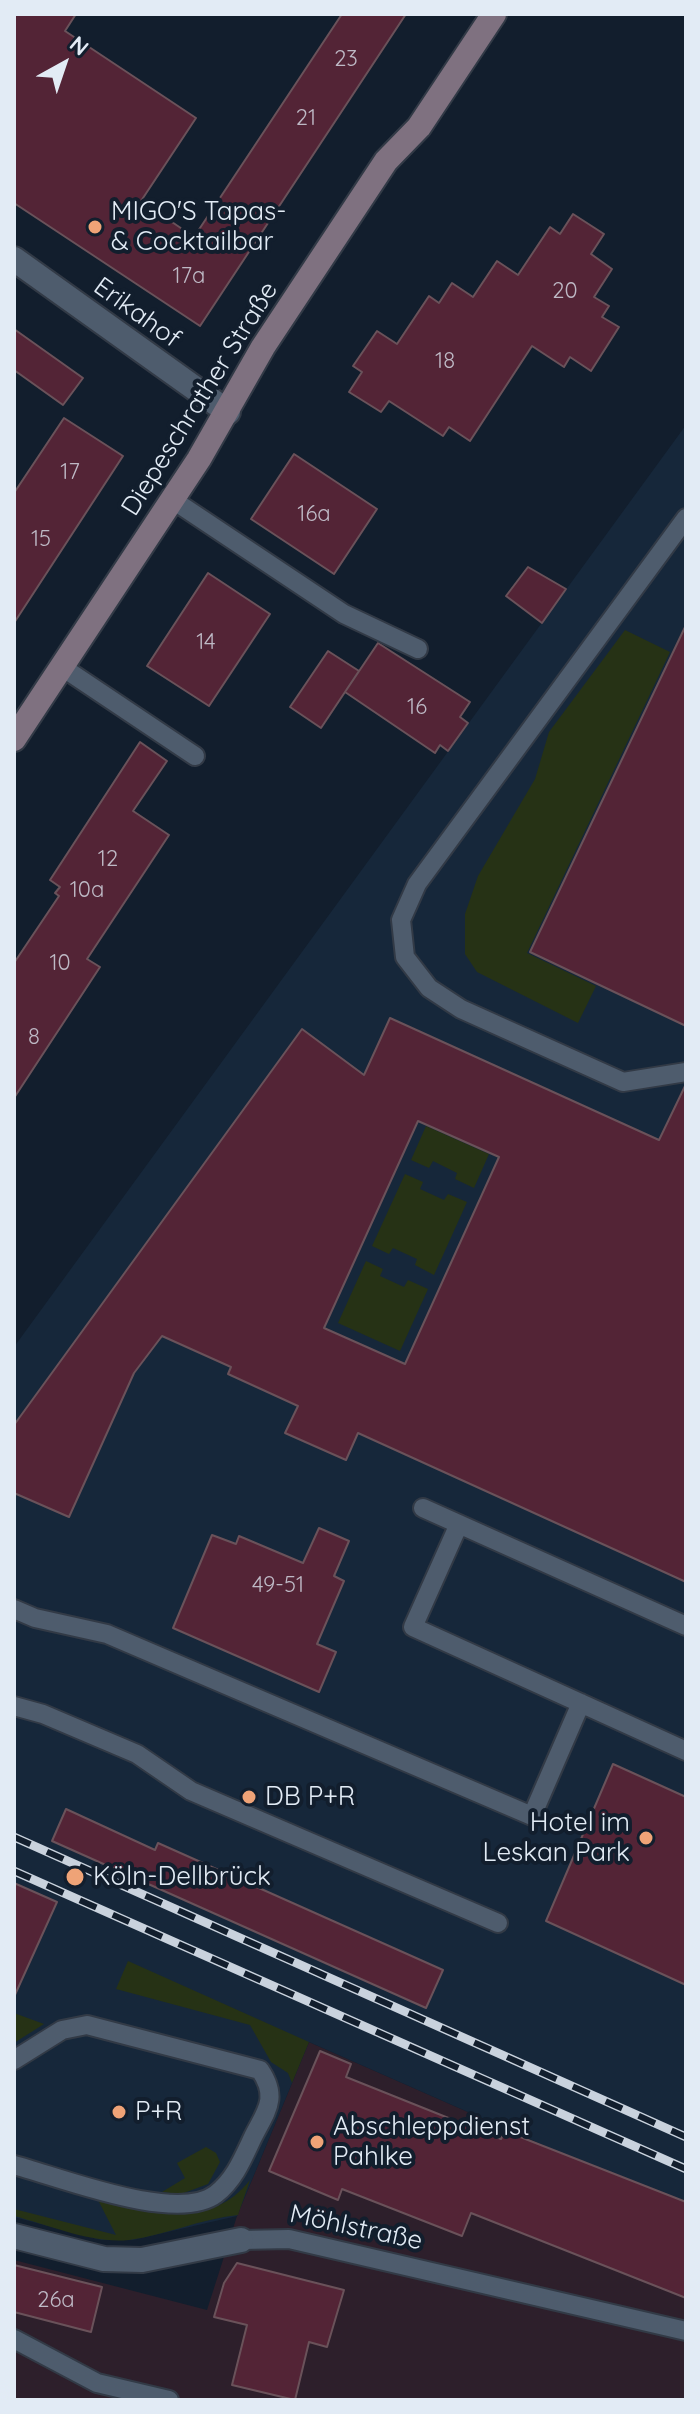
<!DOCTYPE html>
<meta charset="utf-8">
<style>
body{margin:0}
#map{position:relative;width:700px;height:2414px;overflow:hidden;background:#121e2d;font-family:Quicksand,sans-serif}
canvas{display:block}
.frame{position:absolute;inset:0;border:16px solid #e2ebf5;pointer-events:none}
.north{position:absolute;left:24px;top:24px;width:80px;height:80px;-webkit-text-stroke:6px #121e2d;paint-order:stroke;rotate:40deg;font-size:22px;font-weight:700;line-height:32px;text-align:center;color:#e2ebf5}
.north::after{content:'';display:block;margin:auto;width:28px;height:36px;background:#e2ebf5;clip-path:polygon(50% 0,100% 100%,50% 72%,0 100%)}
</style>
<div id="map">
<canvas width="700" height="2414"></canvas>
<div class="frame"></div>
<div class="north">N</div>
</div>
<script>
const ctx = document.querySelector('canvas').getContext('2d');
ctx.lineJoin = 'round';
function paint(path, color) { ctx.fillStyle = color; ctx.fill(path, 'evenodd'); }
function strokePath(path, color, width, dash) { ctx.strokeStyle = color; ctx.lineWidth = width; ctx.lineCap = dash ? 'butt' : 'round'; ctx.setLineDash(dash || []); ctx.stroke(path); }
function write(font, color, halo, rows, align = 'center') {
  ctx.font = font + ' Quicksand,sans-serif'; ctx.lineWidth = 8; ctx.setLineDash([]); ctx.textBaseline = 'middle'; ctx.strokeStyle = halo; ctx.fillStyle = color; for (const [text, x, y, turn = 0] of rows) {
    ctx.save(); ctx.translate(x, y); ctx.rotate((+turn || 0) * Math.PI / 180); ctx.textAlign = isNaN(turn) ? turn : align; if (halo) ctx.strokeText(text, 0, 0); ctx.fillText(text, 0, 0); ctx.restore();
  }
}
paint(new Path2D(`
 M309 2042 686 2208V2400H14V2260L207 2310 237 2216Z`), '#2d1f2b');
paint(new Path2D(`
 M686 425V2208L309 2042 237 2216 133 2240H101L14 2217V1347Z`), '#16273a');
paint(new Path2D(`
 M625 630 670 652 527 953 596 986 578 1023 477 972 465 954V914L478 876 535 779 549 732Z
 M426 1126 489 1154 474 1188 455 1179 457 1173 433 1161 429 1168 411 1160Z
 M405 1174 423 1182 420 1189 444 1200 448 1194 467 1202 434 1275 415 1265 417 1259 393 1248 389 1254 372 1246Z
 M366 1261 383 1269 380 1276 404 1287 408 1280 428 1289 400 1351 338 1323Z
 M128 1961 309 2042 292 2083 288 2073 271 2062 250 2025 116 1989Z
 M14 2013 44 2024 14 2043Z
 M206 2147 216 2153 220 2162 208 2184 181 2194 162 2192 185 2178 177 2163Z
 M250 2180 238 2215C200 2219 166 2235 129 2240 92 2244 49 2225 14 2216V2209L116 2235 98 2200C152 2211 210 2231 250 2180Z`), '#263215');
const building = new Path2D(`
 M14 14H76L65 31 196 118 141 201 194 237 342 14H406L200 326 14 203Z
 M573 214 604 234 591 254 612 269 594 297 609 306 602 317 619 327 591 371 570 357 564 367 532 346 470 441 449 427 443 436 389 401 381 412 349 392 362 372 353 366 377 331 397 344 429 296 439 303 452 283 473 297 497 261 518 275 550 227 560 234Z
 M14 329 83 378 63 405 14 370Z
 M64 418 123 456 14 623V493Z
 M294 454 377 509 334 574 251 519Z
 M528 567 566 589 542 623 506 596Z
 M208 573 270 614 209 706 147 666Z
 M686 625V1026L530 952Z
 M378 643 470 702 460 717 468 723 448 751 440 745 435 753 345 692Z
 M328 651 359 671 321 728 290 707Z
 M140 742 167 761 133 811 169 835 87 959 100 967 14 1098V963L59 896 55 893 60 887 50 880Z
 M390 1018 659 1140 686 1084V1582L358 1433 346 1460 285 1433 298 1406 228 1374 231 1367 162 1336 134 1373 69 1517 14 1493V1425L302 1029 364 1075ZM418 1121 499 1157 405 1364 324 1328Z
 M319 1528 349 1541 334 1576 344 1581 317 1644 336 1652 319 1692 173 1628 212 1535 236 1544 239 1536 303 1563Z
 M613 1764 686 1797V1985L546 1921Z
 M66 1809 155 1850 158 1843 443 1970 426 2008 52 1841Z
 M14 1883 57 1902 14 1997Z
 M320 2051 351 2064 346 2077 501 2139 505 2131 686 2202V2298L471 2213 462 2236 342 2189 338 2200 269 2171Z
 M237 2263 344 2290 327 2347 309 2342 295 2400 232 2385 247 2325 214 2317 224 2283Z
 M14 2265 102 2287 91 2332 14 2312Z`);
paint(building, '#532436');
strokePath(building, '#6a525a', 2);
const lane = new Path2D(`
 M173 500 344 614 418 649
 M686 518 417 884 401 920 405 957 429 988 461 1009 623 1082 686 1072
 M62 667 195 756
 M423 1508 686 1626
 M459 1524 413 1627 686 1751
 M14 1609 35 1618 107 1634 532 1816 581 1703
 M14 1706 43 1714 137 1754 191 1791 498 1923
 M14 2060 62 2030 87 2025 260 2070C279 2098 266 2111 253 2137 243 2158 235 2179 216 2194 177 2224 60 2177 14 2165
 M241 2240 289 2239 686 2331
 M14 2339 97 2383 169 2400`);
const street = new Path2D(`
 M14 259 228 412
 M14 2236 104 2259 142 2260 241 2240`);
const secondary = new Path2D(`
 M14 739 199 459 263 347 386 161 419 127 494 14`);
strokePath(lane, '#323a46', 22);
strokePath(street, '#323a46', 28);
strokePath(secondary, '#323a46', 28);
strokePath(lane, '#4e5c6d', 18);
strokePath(street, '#4e5c6d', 24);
strokePath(secondary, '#7f7180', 24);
const rail = new Path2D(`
 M14 1837 686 2137
 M14 1871 686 2169`);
strokePath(rail, '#c9d2dd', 9);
strokePath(rail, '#121e2d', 6, [18]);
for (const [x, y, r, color] of [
 [95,227,8,"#efa377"],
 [249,1797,8,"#efa377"],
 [646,1838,8,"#efa377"],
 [75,1877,10,"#efa377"],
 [119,2112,8,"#efa377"],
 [317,2142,8,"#efa377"]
]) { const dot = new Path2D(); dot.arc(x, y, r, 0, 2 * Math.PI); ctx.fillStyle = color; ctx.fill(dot); strokePath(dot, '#121e2d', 3); }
write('22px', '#beb9c5', null, [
 ["23",346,59],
 ["21",306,118],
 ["17a",189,276],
 ["20",565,291],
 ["18",445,361],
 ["17",70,472],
 ["16a",314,514],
 ["15",41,539],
 ["14",206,642],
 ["16",417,707],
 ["12",108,859],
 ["10a",87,890],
 ["10",60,963],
 ["8",34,1037],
 ["49-51",278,1585],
 ["26a",56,2300]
]);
write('26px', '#e2ebf5', '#121e2d', [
 ["MIGO'S Tapas-",111,212],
 ["& Cocktailbar",111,242],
 ["DB P+R",265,1797],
 ["Hotel im",630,1823,"right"],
 ["Leskan Park",630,1853,"right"],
 ["Köln-Dellbrück",93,1877],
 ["P+R",135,2112],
 ["Abschleppdienst",333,2127],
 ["Pahlke",333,2157]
], 'left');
write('26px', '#e2ebf5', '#121e2d', [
 ["Erikahof",137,313,36],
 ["Diepeschrather Straße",200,399,-58],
 ["Möhlstraße",356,2228,12]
]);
</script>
